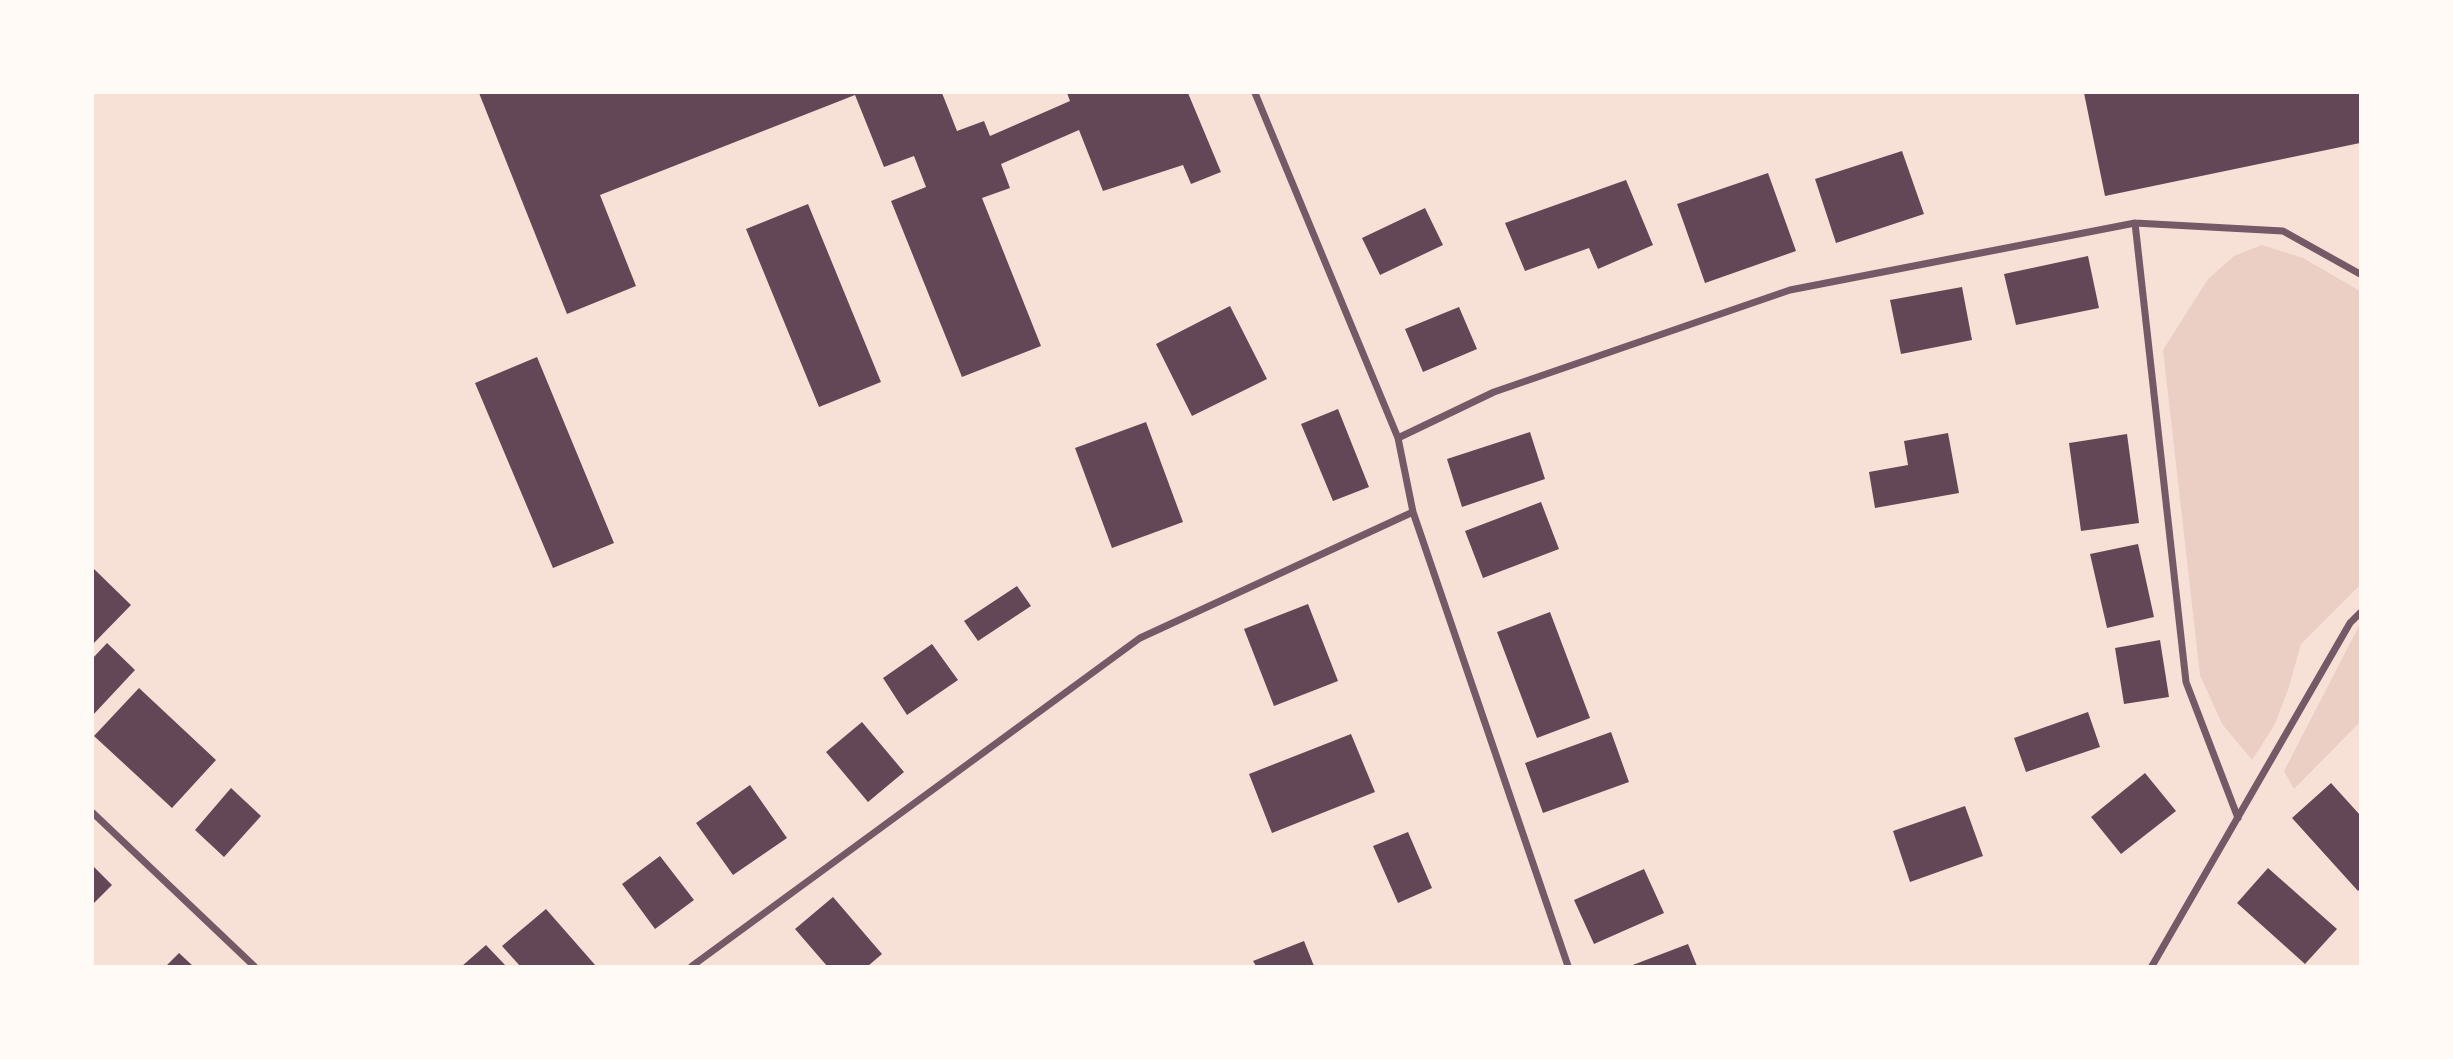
<!DOCTYPE html>
<style>
body{margin:0}
#map{position:relative;width:2453px;height:1059px;overflow:hidden;background:#f7e1d7;font-family:"PT Sans",sans-serif}
canvas{display:block}
.frame{position:absolute;inset:0;border:94px solid #fffaf5;pointer-events:none}
</style>
<div id="map">
<canvas width="2453" height="1059"></canvas>
<div class="frame"></div>
</div>
<script>
const ctx = document.querySelector('canvas').getContext('2d');
ctx.lineJoin = 'round';
function paint(path, color) { ctx.fillStyle = color; ctx.fill(path, 'evenodd'); }
function strokePath(path, color, width, dash) { ctx.strokeStyle = color; ctx.lineWidth = width; ctx.lineCap = dash ? 'butt' : 'round'; ctx.setLineDash(dash || []); ctx.stroke(path); }
paint(new Path2D(`
 M2262 245 2303 258 2360 291V585L2301 644 2288 690 2274 726 2252 760 2222 724 2200 675 2163 350 2208 279 2234 256Z
 M2360 624V722L2294 789 2284 771Z`), '#ebcfc5');
paint(new Path2D(`
 M479 93H942L957 131 984 121 990 136 1070 101 1067 93H1188L1221 172 1191 184 1183 165 1103 191 1079 130 1001 164 1010 188 982 198 1041 346 962 377 891 201 926 187 914 156 884 167 855 95 600 195 636 286 567 314Z
 M2084 93H2360V143L2105 196Z
 M1902 151 1924 214 1836 243 1815 179Z
 M1768 173 1796 251 1705 283 1677 204Z
 M1626 180 1653 245 1598 269 1589 248 1525 271 1505 223Z
 M808 204 881 382 819 407 746 229Z
 M1425 208 1443 245 1380 275 1362 238Z
 M2088 256 2099 308 2016 325 2004 274Z
 M1962 287 1972 340 1901 354 1890 300Z
 M1230 306 1267 379 1192 416 1156 344Z
 M1459 307 1477 349 1423 372 1405 329Z
 M537 357 614 543 553 568 475 383Z
 M1338 409 1369 487 1333 501 1301 424Z
 M1146 422 1183 522 1112 548 1075 448Z
 M1530 432 1545 479 1462 507 1447 459Z
 M1948 433 1959 493 1875 508 1869 472 1908 465 1904 441Z
 M2127 434 2139 523 2081 531 2069 443Z
 M1541 502 1559 549 1483 578 1465 531Z
 M2138 544 2154 617 2107 628 2090 554Z
 M93 568 131 605 93 644Z
 M1017 586 1031 606 978 641 964 621Z
 M1308 604 1338 681 1274 706 1244 629Z
 M1550 612 1590 718 1537 738 1497 632Z
 M2160 640 2169 697 2124 704 2115 648Z
 M107 643 135 670 93 715V658Z
 M932 644 958 680 907 715 883 678Z
 M139 688 216 760 172 808 94 736Z
 M2088 712 2100 747 2026 772 2014 738Z
 M862 722 904 772 868 802 826 752Z
 M1611 732 1629 782 1543 813 1525 763Z
 M1351 734 1375 792 1272 833 1249 774Z
 M2145 773 2176 811 2121 854 2091 817Z
 M2331 783 2360 815V889L2358 891 2292 818Z
 M750 785 787 838 733 875 696 823Z
 M231 788 261 816 224 857 195 830Z
 M1965 806 1983 856 1910 882 1893 831Z
 M1408 832 1432 888 1398 903 1373 846Z
 M660 856 694 900 655 929 622 884Z
 M93 866 112 885 93 904Z
 M2268 868 2337 929 2305 964 2237 903Z
 M1644 869 1664 913 1594 944 1574 900Z
 M833 897 882 954 868 966H827L795 929Z
 M546 909 596 966H520L502 946Z
 M1304 941 1314 966H1256L1253 961Z
 M1688 944 1697 966H1630Z
 M486 945 506 966H462Z
 M179 953 193 966H166Z`), '#644757');
strokePath(new Path2D(`
 M1255 93 1398 438 1413 512 1568 966
 M2135 223 2186 682 2238 818
 M1398 438 1494 392 1790 290 2135 223 2283 231 2360 274
 M93 813 254 966
 M692 966 1140 638 1413 512
 M2152 966 2350 623 2360 613`), '#755966', 7);
</script>
